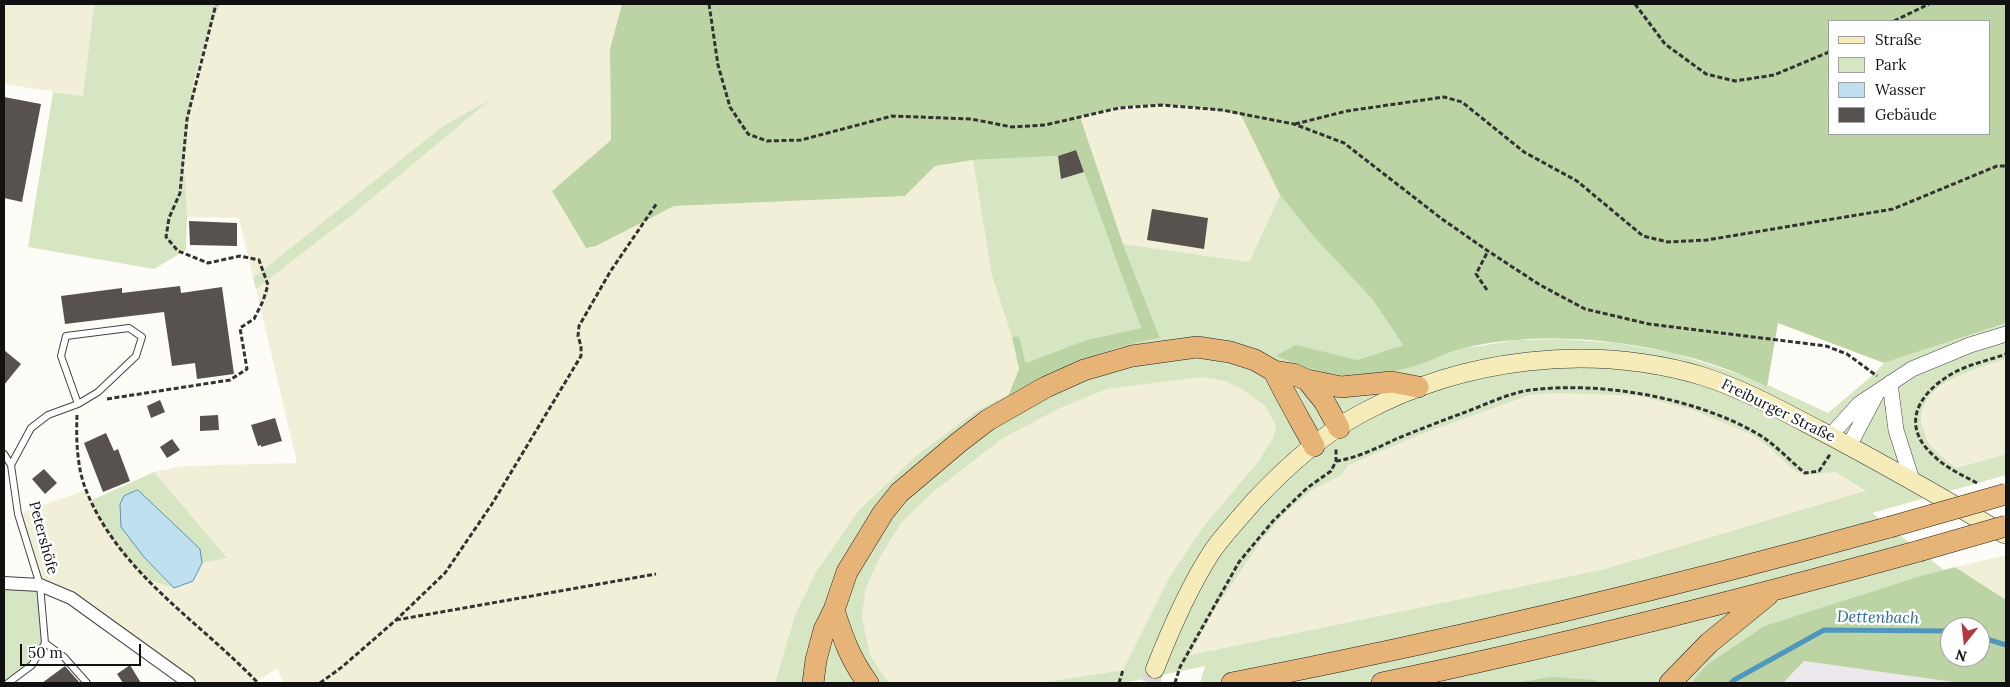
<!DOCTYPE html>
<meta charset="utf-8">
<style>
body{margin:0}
#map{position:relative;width:2010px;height:687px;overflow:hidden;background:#fefcf6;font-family:Lora,serif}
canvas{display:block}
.frame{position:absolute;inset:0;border:5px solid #111;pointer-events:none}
.legend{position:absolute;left:1828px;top:20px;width:162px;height:115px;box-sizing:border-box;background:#fff;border:1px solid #a0a0a0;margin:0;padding:6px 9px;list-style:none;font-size:15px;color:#111}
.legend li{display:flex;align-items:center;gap:10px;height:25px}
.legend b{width:25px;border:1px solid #a0a0a0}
.north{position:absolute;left:1940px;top:617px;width:50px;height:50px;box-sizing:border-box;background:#fff;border:1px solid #a0a0a0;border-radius:50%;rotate:196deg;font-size:14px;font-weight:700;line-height:20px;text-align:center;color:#111}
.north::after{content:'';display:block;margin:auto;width:18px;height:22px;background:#b13944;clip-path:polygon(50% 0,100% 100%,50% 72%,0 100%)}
.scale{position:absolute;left:20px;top:644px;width:121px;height:22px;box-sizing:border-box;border:2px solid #111;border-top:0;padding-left:6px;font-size:15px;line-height:18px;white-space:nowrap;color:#111;-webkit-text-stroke:4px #fff;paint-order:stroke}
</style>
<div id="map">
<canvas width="2010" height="687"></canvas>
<div class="frame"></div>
<ul class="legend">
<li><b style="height:6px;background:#f6ecb9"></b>Straße</li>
<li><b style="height:14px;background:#d6e5c2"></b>Park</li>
<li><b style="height:14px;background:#c0e0f0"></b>Wasser</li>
<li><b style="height:14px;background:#58524e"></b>Gebäude</li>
</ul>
<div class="north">N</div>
<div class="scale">50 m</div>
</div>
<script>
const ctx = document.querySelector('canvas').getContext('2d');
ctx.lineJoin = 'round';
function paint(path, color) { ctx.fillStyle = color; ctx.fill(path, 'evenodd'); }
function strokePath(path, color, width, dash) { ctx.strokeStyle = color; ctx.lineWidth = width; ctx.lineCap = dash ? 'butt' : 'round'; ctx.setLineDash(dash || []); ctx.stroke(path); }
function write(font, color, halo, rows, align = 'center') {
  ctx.font = font + ' Lora,serif'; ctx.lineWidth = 5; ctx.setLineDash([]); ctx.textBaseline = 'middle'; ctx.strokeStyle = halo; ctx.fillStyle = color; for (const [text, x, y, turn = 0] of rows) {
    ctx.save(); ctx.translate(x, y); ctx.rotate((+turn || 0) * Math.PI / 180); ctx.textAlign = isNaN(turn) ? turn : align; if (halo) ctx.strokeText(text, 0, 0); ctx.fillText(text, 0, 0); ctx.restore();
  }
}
paint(new Path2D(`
 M1804 661 1960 683H1783Z`), '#ede7ee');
paint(new Path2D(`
 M4 4H94L83 96 4 84Z
 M221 4H622L610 49 611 140 552 191 586 248 596 246 674 206 905 196 935 166 973 160 992 276 1012 337 1019 369 1008 396 976 411 916 456 859 510 816 572 795 615 775 683H283L277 668 255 683H189L71 598 40 585 18 514 86 490 100 519 120 549 147 580 174 588 193 581 202 563 226 558 154 472 184 466 297 463 256 289 352 215 487 101 443 126 253 278 239 218 187 217 186 214 184 164 193 83 209 28Z
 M1161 105 1222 110 1241 114 1280 195 1249 262 1123 244 1079 117 1119 108Z
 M2006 359V454L1956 468 1931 447 1923 430 1922 419 1924 405 1933 393 1957 376Z
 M1202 377 1225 381 1242 389 1265 406 1276 426 1273 438 1258 462 1203 527 1169 578 1123 670 1039 683H892L885 678 870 655 862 617 866 588 880 557 902 522 932 493 1003 438 1060 407 1107 389Z
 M1557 393 1639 396 1692 410 1750 434 1805 475 1836 472 1865 492 1605 569 1189 655 1213 612 1261 541 1284 514 1312 490 1340 476 1349 465 1422 434 1530 395Z
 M2006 555V600L1955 567Z`), '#f2efd8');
paint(new Path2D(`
 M94 4H221L209 28 193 83 184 164 187 217 186 250 154 269 28 247 53 92 83 96Z
 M491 99 352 215 256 289 253 278 443 126Z
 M1058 156 1061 179 1084 172 1141 328 1086 340 1026 363 1019 336 1012 337 992 276 973 160Z
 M1280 195 1314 237 1372 299 1403 345 1357 360 1276 355 1288 361 1413 366 1461 349 1517 340 1562 339 1616 343 1673 353 1748 377 1767 387 1768 385 1828 413 1874 374 1884 363 2006 323V359C1978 369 1916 383 1922 424 1924 431 1927 443 1933 448 1940 455 1949 462 1956 468L2006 454V475L1872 513 1944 570 1764 626 1706 665 1691 683H1603L1594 680 1515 683H1200L1205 666 1124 683H1039L1123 670 1169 578 1203 527 1258 462 1273 438 1276 426 1265 406 1242 389 1225 381 1202 377 1107 389 1060 408 1003 438 932 493 902 522 880 557 866 588 862 617 870 655 885 678 892 683H775L795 615 816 572 859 510 916 456 976 411 1047 375 1083 358 1133 342 1160 338 1123 244 1249 262ZM1557 393 1639 396 1692 410 1750 434 1771 449 1795 471 1805 475 1836 472 1865 491 1605 569 1190 655 1213 612 1261 541 1284 514 1312 490 1340 476 1349 465 1422 434 1530 395Z
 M154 472 227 558 202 563 200 549 121 527 144 557 174 588 148 580 120 549 100 519 92 500Z
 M4 583 40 585 45 643 32 665 8 683H4Z`), '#d6e5c2');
paint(new Path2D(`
 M622 4H2006V323L1884 363 1778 323 1767 387C1699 351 1594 333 1517 340 1499 341 1479 344 1461 349 1446 353 1431 361 1415 366 1395 372 1362 378 1341 375 1320 373 1294 363 1276 356L1296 345 1357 360 1403 345 1372 299 1314 237 1280 195 1241 115C1202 106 1157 101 1117 108 1105 111 1092 114 1080 117L1123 244 1160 338C1105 347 1057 370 1008 396L1019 369 1012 337 1019 336 1026 363 1086 340 1141 328 1076 150 1058 156 973 160 935 166 905 196 674 206 596 246 586 248 552 191 611 140 610 49ZM1829 21H1989V134H1829Z
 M1955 567 2006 600V683H1960L1804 661 1783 683H1691L1706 665 1764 626 1921 576ZM1950 627H1980V657H1950Z
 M1552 677 1594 680 1603 683H1514Z`), '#bcd4a4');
const water = new Path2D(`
 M138 490 200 549 202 563 193 581 174 588 144 557 121 527 120 504 124 496Z`);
paint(water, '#c0e0f0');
strokePath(water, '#5097be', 1);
strokePath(new Path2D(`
 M1980 637 2006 645
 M1731 683 1734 680 1824 630 1950 631`), '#5097be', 5);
paint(new Path2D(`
 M4 97 41 104 22 202 4 198Z
 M1076 150 1084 172 1061 179 1058 156Z
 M1152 209 1208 218 1204 249 1147 240Z
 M189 221 237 223V246L190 245Z
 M180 286 181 293 222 287 234 374 197 379 195 363 172 366 164 312 65 324 61 296 122 288V293Z
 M4 350 21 364 4 385Z
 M160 400 165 412 151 418 147 406Z
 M218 415 219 430 200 431V416Z
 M275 418 282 441 261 447V445L258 446 251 425Z
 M106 433 114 451 118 449 130 481 103 492 84 443Z
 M172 439 180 450 167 458 160 447Z
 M44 469 57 483 45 494 32 479Z
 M130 665 141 683H123L117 674Z
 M65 666 80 683H42Z`), '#58524e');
strokePath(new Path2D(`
 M1151 683 1155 669`), '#dad9d4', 18, [18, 9]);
const service = new Path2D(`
 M4 454 11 465
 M45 643 64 657 87 683
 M8 683 32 665 45 643 40 585 18 514 11 465 31 428 48 415 78 404 98 392 136 356 142 337 129 328 66 336 61 356 78 404`);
const minor = new Path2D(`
 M4 583 40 585 71 598 189 683`);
const tertiary = new Path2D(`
 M1890 383 1896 430 1912 480
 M1830 436 1859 404 1912 369 1970 345 2006 334
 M1849 446 1877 393`);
const secondary = new Path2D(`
 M1155 669C1171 628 1188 589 1211 553 1224 534 1240 518 1254 501 1285 468 1321 435 1362 413 1464 358 1590 343 1702 376 1743 389 1781 410 1819 430 1882 463 1943 498 2004 534`);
const trunk = new Path2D(`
 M1274 371C1286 397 1301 421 1314 446
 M1307 380 1324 401 1339 428
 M834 610C843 638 850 659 868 683
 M813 683 816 660 824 630 834 610 847 572 883 513 899 493 958 443 988 420 1046 387 1084 370 1132 356 1197 347 1230 352 1255 360 1274 371 1293 374 1307 380 1341 387 1392 382 1418 387
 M1232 683C1454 640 1673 587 1890 527
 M1382 683C1563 645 1741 600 1919 551
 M1670 683 1709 643 1768 595`);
strokePath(service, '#444', 8);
strokePath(minor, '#444', 14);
strokePath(tertiary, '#444', 16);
strokePath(secondary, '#333', 19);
strokePath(trunk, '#222', 22);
strokePath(new Path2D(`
 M709 4 718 65 730 107 748 134 767 141 801 140 892 116 971 119 1012 127 1045 125 1119 108 1161 105 1222 110 1273 120 1294 124 1344 143 1442 219 1488 251 1540 285 1585 309 1649 324 1826 346 1847 354 1877 376
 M1635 4 1665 44 1706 74 1735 81 1774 75 1829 52
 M1894 21 1929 4
 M1295 124 1347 111 1444 97 1462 102 1524 152 1577 181 1643 236 1668 242 1707 240 1893 209 1997 166H2006
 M1487 290 1476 274 1488 251
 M107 399 230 380 247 369 240 328 254 319 263 301 268 285 259 260 240 256 208 263 178 251 166 237 169 218 180 193 187 119 216 4
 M77 415C76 439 77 468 86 490 119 573 199 621 258 683
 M1336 461C1357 458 1377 448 1396 439 1418 430 1441 421 1463 413 1485 405 1508 393 1531 390 1602 381 1696 398 1758 434 1776 445 1789 460 1805 473L1819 471 1831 453
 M1977 483C1962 475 1946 468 1934 456 1898 424 1920 391 1955 372 1970 364 1990 360 2006 354
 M396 620 656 574
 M320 683 342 667 396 620 445 573 492 504 581 356V346L578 336 579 326 610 272 657 203
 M1119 683 1123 670
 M1175 683 1180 667 1239 562 1273 521 1307 488 1331 471 1336 461V448`), '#333', 3, [5, 2.5]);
strokePath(service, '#fff', 6);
strokePath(minor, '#fff', 12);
strokePath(tertiary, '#fff', 15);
strokePath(secondary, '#f6ecb9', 18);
strokePath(trunk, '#e6b476', 21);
const trunkBridge = new Path2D(`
 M1890 527 2006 494
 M1919 551 2006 526`);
strokePath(trunkBridge, '#222', 22, []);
strokePath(trunkBridge, '#e6b476', 21);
write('15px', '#111', '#fff', [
 ["Freiburger Straße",1778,411,26],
 ["Petershöfe",43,538,75]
]);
write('italic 16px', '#286a95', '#fff', [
 ["Dettenbach",1878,618,1]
]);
</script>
